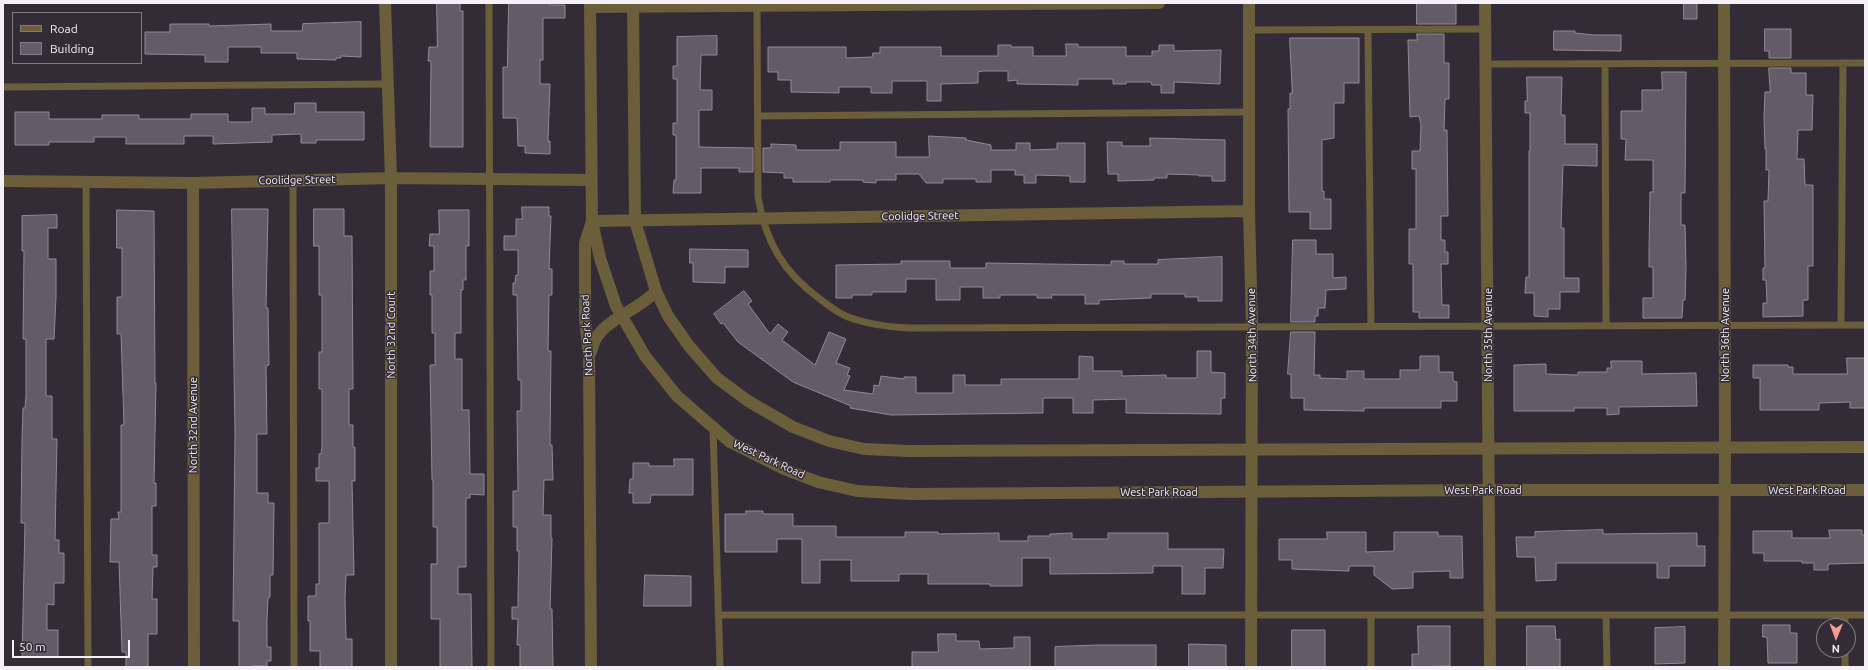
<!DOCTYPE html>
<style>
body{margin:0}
#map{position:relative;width:1868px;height:670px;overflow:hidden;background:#332c36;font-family:Ubuntu,sans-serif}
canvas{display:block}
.frame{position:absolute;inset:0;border:4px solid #f5f0f7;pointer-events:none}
.legend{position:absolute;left:12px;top:12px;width:130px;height:52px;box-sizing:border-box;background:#332c36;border:1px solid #817a83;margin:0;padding:5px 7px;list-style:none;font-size:12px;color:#f5f0f7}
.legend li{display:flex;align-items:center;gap:8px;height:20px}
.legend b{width:20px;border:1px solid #817a83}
.north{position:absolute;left:1816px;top:618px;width:40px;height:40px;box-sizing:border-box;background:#332c36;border:1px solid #817a83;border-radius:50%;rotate:181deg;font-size:11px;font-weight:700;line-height:16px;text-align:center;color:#f5f0f7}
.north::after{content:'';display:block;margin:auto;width:14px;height:18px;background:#f59c91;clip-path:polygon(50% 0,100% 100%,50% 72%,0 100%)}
.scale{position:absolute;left:12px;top:640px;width:118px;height:18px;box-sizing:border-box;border:2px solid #f5f0f7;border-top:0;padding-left:5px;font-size:12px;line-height:14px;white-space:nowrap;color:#f5f0f7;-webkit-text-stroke:3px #332c36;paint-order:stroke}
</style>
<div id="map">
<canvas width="1868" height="670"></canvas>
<div class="frame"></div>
<ul class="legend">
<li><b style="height:5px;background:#6a5e3b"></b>Road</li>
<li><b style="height:11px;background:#635b67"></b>Building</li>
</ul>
<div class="north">N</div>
<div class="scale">50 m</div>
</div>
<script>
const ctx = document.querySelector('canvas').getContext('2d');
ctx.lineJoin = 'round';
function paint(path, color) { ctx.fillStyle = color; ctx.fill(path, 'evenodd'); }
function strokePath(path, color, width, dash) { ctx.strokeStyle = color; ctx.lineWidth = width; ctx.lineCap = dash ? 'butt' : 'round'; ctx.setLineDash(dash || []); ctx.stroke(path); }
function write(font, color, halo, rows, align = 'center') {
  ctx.font = font + ' Ubuntu,sans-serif'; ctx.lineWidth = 3; ctx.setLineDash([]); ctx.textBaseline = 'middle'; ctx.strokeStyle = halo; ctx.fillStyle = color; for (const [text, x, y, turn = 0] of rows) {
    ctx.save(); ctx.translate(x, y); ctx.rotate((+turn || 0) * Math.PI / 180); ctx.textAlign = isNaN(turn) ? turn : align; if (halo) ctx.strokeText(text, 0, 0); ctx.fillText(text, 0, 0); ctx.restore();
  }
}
const building = new Path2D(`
 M437 3H460V11H463V147H430L431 61H428L429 47H437Z
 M509 3H549V5H565V18H543V60H540V84H550L548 141H550V154L525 153V146H518L517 118H503V67H507Z
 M1417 3H1456V24H1417Z
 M1684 3H1697V19H1684Z
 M361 22V57L341 56V58H336V60L297 59V53H261V47H228V62H205V55L145 54V32H170V24H209V26L271 24V31H302L303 24Z
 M1765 29H1791V58H1769V51H1765Z
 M1554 31H1575V33L1594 35H1621V51L1554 50Z
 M1417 34H1444V63H1449V99H1445L1444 130H1447L1448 216H1441V240H1445V252H1448V264H1441L1442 305H1449V318H1419V312H1413V264H1409V229H1416V169H1412V151H1420L1421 124 1419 116 1410 117 1408 40H1417Z
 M717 36V55H701L700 90H712V110H699V147L753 148V172H739V168H701V193H673L674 180H676V135H673V123H677V79H673V66H677V37Z
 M1290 38H1359V83H1344V103H1334V138L1322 140V191H1324V199H1331V229H1310V212H1289L1288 109H1290V93H1292Z
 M1066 44H1078V47H1126V56H1152V51H1159V45H1174V51L1221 50 1220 84 1174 82V93H1161V85H1152L1151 82H1126V84H1113V79H1078V85L1017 84V80L1008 81V71H983L978 72V83L941 84V101H927V81H892V93H871V87H839V93L791 92V80H778V72H768V47H846V58L872 57 873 53H880V47H941V56H998V45H1011V47H1033V56H1066Z
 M1769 68H1791V73H1806V95H1813L1812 130H1798L1797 159H1804L1805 185H1813V266H1808V300H1803V316L1763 317V303H1767L1766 280H1763V268H1765L1764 201H1768L1769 170H1766V148L1765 149 1764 118 1765 92H1770Z
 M1662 72H1686L1685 193H1681V225H1685L1686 266 1685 300H1683L1682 318H1643V298H1653V267H1649V251L1650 192H1653V160H1625L1626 139H1621V111H1642V90H1662Z
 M1527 77H1562L1561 115H1565V144H1597V166L1563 165 1561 228H1564V278H1579V292H1560V309H1548V317L1534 316V293H1525L1526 277H1529V151H1530V113H1525V101H1527Z
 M295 103H316V112H364V140H316V143H301V134L272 135V142L213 144V136H184V144H126V137H94V142H49V145H15V112H49V119H102V115H139V119H191V114H228V122H252V108H265V114H294Z
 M929 136 966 138V140L991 145V150H1016V143H1030V150L1057 149V143H1085V182H1070V176L1036 175V183H1024V175H1015V170H991V182H976V179H943V183H926L919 174H896V180H876V183L863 182V180H830V182H793V178H784V173L763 172V148H771V144L796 145V150H840V142H896V157H929Z
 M1150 138 1225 140V181H1212V176H1199V175L1167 174V178H1154V180L1118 181V174H1108L1107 142H1122V146H1150Z
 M522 207H549V216H551L549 269H552V295H549L548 351H551L550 445H552L553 480H544L543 515H551V538H552L550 609H552L553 667H520V645H517L518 619H512V607H518V594L519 551H517V527H513V491H518L517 411H521V380H518L517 295H513V283H515L516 275H518V250H504V236H516V219H522Z
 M232 209H268L266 308H268L269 365 266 366 267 434H257V493H268V503H274L273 575H270V597L268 598 267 621V647H271V661H267V666H252V667H239V621H233L235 434Z
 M314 209H344V236H352L353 389H349V425H353V447H355V481H352L354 575H346L345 598 346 639H352V667H320V651H310V621H308V596H316V584H319V523H329V481H316V468H319V454H321L322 447V389H319V352H322V295H319V246H314Z
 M117 210 154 211 155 383H156L154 483H156V506H152V555H157V567H153L152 599H157V634H148V667H126V652H122L119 562H110L111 519H119L118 512H121V425H124L121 334H117V297H122V248H117Z
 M439 210H469V246H466V280H463V290H461V333H455V359H462V410H469L470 474H484V495L470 494V498H466V567H458V594H471L472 667H440V619H431V564H437V527H433V480H432L430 365H435V333H432V295H430V271H434V246H429L430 234H439Z
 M57 215V228H48V259H56V297L54 339H46V396H52V439H57L55 540H59V553H64V583H54V605L47 604V630H58V657H22L25 523H21L22 439 23 408H25L26 396V339H23L24 251H22V216Z
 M1293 240H1316V254H1333V278L1346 277V289L1326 290 1325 308H1318V316H1315V322H1291Z
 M690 249 748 250V267H725V283L693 282V263H690Z
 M1222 257V301H1198V297H1185V294H1151V298L1099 300V304H1085V295H1051L1052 298H1037V295H1000V298H983V287H960V300H936V279H906V292H872V295H852V298H836V265L901 264V261H950V268H986V263L1111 265V261H1124V264H1158V260Z
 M744 291 752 301 748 304 770 334 778 324 788 332 782 340 815 365 829 332 846 339 836 363 850 368 847 375 850 376 844 390 873 394 874 385 879 386 881 376 904 379V377H916V393H953V375H965V385H1001V379H1079V356L1093 357V371H1122V376L1166 375V378H1197V351H1211V372L1225 373V398H1221V414L1126 413V399L1093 400V413H1073V398H1043V413L891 415 850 408 851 406 793 382 738 342 723 323 721 324 714 314Z
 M1291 332H1315L1314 375H1320V378L1347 379V371H1364V379H1400V370H1420V356H1439V372H1453V381L1457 382V401H1441V408H1364V411L1304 410V398H1291V374H1288Z
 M1847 358H1865V408H1850V402L1819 403V410H1760V378H1753V365H1788V367H1793V374H1847Z
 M1611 361H1642V374L1696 373 1697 406 1619 407V414L1607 415V408H1574V411H1514V365L1546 364V374L1578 375V372H1607V368H1611Z
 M674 459H693V495H651L650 503H633V493H629L630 479H633V463H649V466H674Z
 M746 511H763V514H793V526H836V537H905V532H938V534L999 533V541H1028V536H1050V534L1072 533V539H1108V533H1168V549H1224L1223 568H1205V594H1182V566H1153V573L1050 574V558H1022V586H990V584H928V574H899V581H851V560H820V583H802V539H777V552H725V514H746Z
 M1603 530V534L1697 533V546H1705V566H1669V578H1657V563H1556V580L1536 581 1535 557H1517L1516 537H1535V532Z
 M1829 530H1862V535H1865V563L1828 564V570H1814V563H1802V561H1764V553H1753V531H1792V538H1830Z
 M1327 532H1366V552L1394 551V532H1438V536H1462L1463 578H1450V571L1413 572V588L1392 589 1374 575V566H1349V571L1292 569V560H1279V539H1327Z
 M645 575 691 576V606H644Z
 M1763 625H1790V633H1797V663H1768L1767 637H1763Z
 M1418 626H1450V666L1412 667V654H1418Z
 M1527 626H1555L1556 640 1560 639V667H1527Z
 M1685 627V663L1655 664V628Z
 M1292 630H1325V667H1292Z
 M938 634H956V641H979L980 649 1014 648V637H1030V667H912V652H938Z
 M1189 644 1226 645V667H1189Z
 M1098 645H1156V667H1055V647Z`);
paint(building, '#635b67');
strokePath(building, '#918996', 1);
strokePath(new Path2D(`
 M489 3 491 667
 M757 6 758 197C766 243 783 272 820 299 830 307 842 316 854 319 872 325 890 327 909 328L1865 325
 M1249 30 1485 29
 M1368 30 1371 327
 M1485 64 1865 63
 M1605 64 1606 326
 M3 87 387 84
 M758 116 1249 112
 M293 180 294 667
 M86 182 88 667
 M1841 325 1843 63
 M713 427 720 667
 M718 615H1865
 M1371 615V667
 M1606 615 1607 667
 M1845 626V615
 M1845 667V650`), '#6a5e3b', 7);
strokePath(new Path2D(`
 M385 3 391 178V667
 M1249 3V211L1252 327 1251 667
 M1485 3 1490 667
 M1724 3 1725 448 1724 667
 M590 7 1159 3
 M3 181 193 183 391 178 591 180
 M193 183 194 667
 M592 221 1249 211`), '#6a5e3b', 12);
strokePath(new Path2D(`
 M590 3 592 221 585 243V319L589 357 591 667
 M633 3 635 221 656 291 668 316 689 346 717 378 748 401 793 427 829 441 864 449 909 451 1865 447
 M592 221 600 258 616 306 645 356 677 396 730 442 784 469 818 482 857 491 911 494 1489 490H1865
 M590 354C593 347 594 339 599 334 613 316 640 309 656 291`), '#6a5e3b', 12);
write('11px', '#f5f0f7', '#332c36', [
 ["Coolidge Street",297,180,-1],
 ["Coolidge Street",920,216,-1],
 ["North 32nd Court",391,335,-90],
 ["North Park Road",587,335,-93],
 ["North 34th Avenue",1252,335,-91],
 ["North 35th Avenue",1488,335,-90],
 ["North 36th Avenue",1725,335,-90],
 ["North 32nd Avenue",193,425,-90],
 ["West Park Road",769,459,25],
 ["West Park Road",1483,490],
 ["West Park Road",1807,490],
 ["West Park Road",1159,492]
]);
</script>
